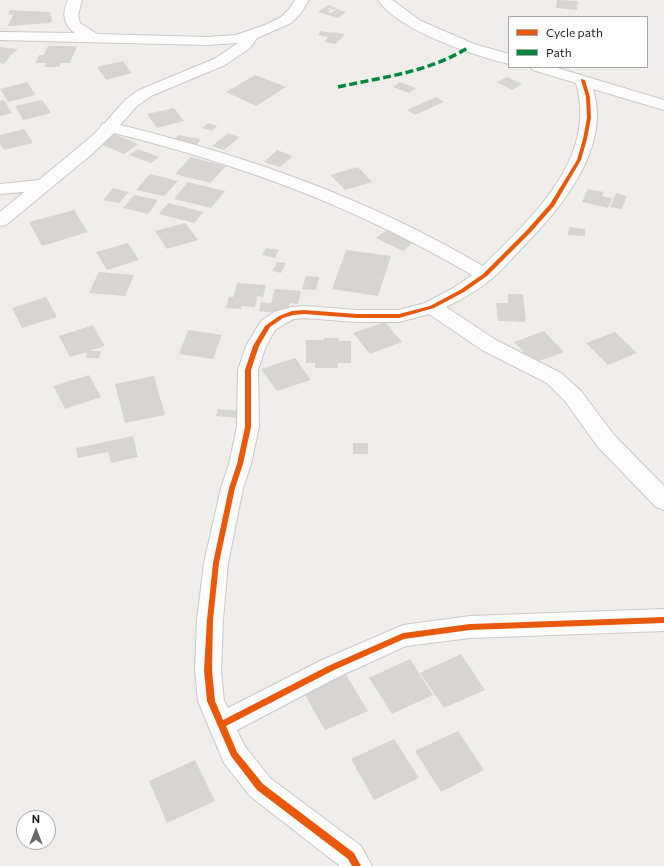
<!DOCTYPE html>
<style>
body{margin:0}
#map{position:relative;width:664px;height:866px;overflow:hidden;background:#f0eeeb;font-family:Commissioner,sans-serif}
canvas{display:block}
.legend{position:absolute;left:508px;top:16px;width:140px;height:52px;box-sizing:border-box;background:#fff;border:1px solid #a7a7a7;margin:0;padding:5px 7px;list-style:none;font-size:12px;color:#222}
.legend li{display:flex;align-items:center;gap:8px;height:20px}
.legend b{width:20px;border:1px solid #a7a7a7}
.north{position:absolute;left:16px;top:810px;width:40px;height:40px;box-sizing:border-box;background:#fff;border:1px solid #a7a7a7;border-radius:50%;rotate:0deg;font-size:11px;font-weight:700;line-height:16px;text-align:center;color:#222}
.north::after{content:'';display:block;margin:auto;width:14px;height:18px;background:#6a6968;clip-path:polygon(50% 0,100% 100%,50% 72%,0 100%)}
</style>
<div id="map">
<canvas width="664" height="866"></canvas>
<ul class="legend">
<li><b style="height:5px;background:#e8590c"></b>Cycle path</li>
<li><b style="height:5px;background:#00873e"></b>Path</li>
</ul>
<div class="north">N</div>
</div>
<script>
const ctx = document.querySelector('canvas').getContext('2d');
ctx.lineJoin = 'round';
function paint(path, color) { ctx.fillStyle = color; ctx.fill(path, 'evenodd'); }
function strokePath(path, color, width, dash) { ctx.strokeStyle = color; ctx.lineWidth = width; ctx.lineCap = dash ? 'butt' : 'round'; ctx.setLineDash(dash || []); ctx.stroke(path); }
paint(new Path2D(`
 M557 0 578 1 577 10 556 8Z
 M328 5 337 8 334 10 329 8 327 9 331 10 328 12 331 13 337 9 346 12 338 18 318 12Z
 M10 10 50 12 52 20 50 23 8 26 13 15 8 14Z
 M321 31 332 33 333 32 345 34 336 44 324 42 328 37 318 35Z
 M48 46H77L70 63H61L59 67H44L46 63H36L39 55H44Z
 M0 47 18 49 11 55 4 64 0 63Z
 M123 61 132 73 106 80 97 67Z
 M255 75 286 87 256 106 226 92Z
 M507 77 522 84 512 90 497 82Z
 M27 82 36 95 8 102 0 89Z
 M400 82 416 88 409 93 393 87Z
 M436 97 444 102 415 115 407 110Z
 M4 100 12 113 0 116V101Z
 M42 100 51 113 23 120 15 106Z
 M174 108 184 121 157 128 147 114Z
 M208 123 217 126 212 131 202 128Z
 M24 129 33 143 4 150 0 144V135Z
 M228 133 240 137 224 150 212 146Z
 M114 134 138 144 124 154 100 144Z
 M178 135 201 139 197 145 174 141Z
 M138 149 159 157 151 163 129 155Z
 M277 150 293 156 280 167 264 162Z
 M191 157 226 166 210 183 175 174Z
 M358 167 372 182 345 190 330 175Z
 M150 174 178 181 164 196 136 190Z
 M188 182 225 191 211 208 174 199Z
 M113 188 129 192 119 203 103 200Z
 M588 189 604 192 602 196 612 198 608 208 582 202Z
 M616 193 627 196 622 209 610 207Z
 M134 195 158 200 148 214 123 208Z
 M168 203 204 212 194 223 159 214Z
 M74 210 88 232 42 246 29 222Z
 M185 223 198 240 167 249 155 231Z
 M396 223 422 235 403 251 376 238Z
 M569 227 585 229V236L568 235Z
 M128 243 139 260 107 270 96 252Z
 M266 248 279 250 275 258 262 255Z
 M346 250 391 256 378 296 332 289Z
 M277 262 286 263 281 273 272 271Z
 M99 272 134 275 125 296 89 293Z
 M306 276 319 277 316 290 302 289Z
 M237 283 266 285 263 297 257 296 255 307 241 306V309L226 308 229 297H233Z
 M275 289 301 291 298 304 290 303 287 314 259 311 261 302 271 303Z
 M508 294H523L526 322 498 321 496 303H508Z
 M46 297 57 317 22 328 12 308Z
 M385 322 402 342 370 354 353 333Z
 M93 325 105 346 89 351H101L99 358H86L87 352 70 357 59 336Z
 M188 330 222 335 213 359 179 354Z
 M544 331 564 352 534 363 514 342Z
 M615 332 637 353 608 365 586 343Z
 M324 338H339V341H351V363H338V368H315V363H306V340H324Z
 M295 358 311 380 277 391 261 369Z
 M89 375 101 397 65 409 53 386Z
 M154 376 165 415 125 423 115 384Z
 M218 409 240 411 238 418 216 416Z
 M133 436 138 457 111 463 108 452 78 458 76 448Z
 M353 443H368V454H353Z
 M461 654 485 690 444 708 420 673Z
 M410 659 433 695 392 714 369 678Z
 M346 675 368 711 325 730 304 693Z
 M458 731 484 770 441 792 415 751Z
 M394 739 419 778 374 800 351 759Z
 M195 760 215 801 167 823 149 781Z`), '#d7d4d2');
const minor = new Path2D(`
 M68 0H82L78 15 80 23 97 34 207 37 236 35 265 25 281 17 290 8 295 0H309L301 13 291 23 257 38 250 48 225 65 151 96 137 106 120 125C251 157 366 198 483 266 531 218 598 159 576 83L533 70 530 67H554L664 100V110L593 89C612 150 558 212 518 252 509 261 501 272 490 280 477 291 462 299 446 307L496 340 561 373 581 391 614 435 664 486V510L656 507 598 447 565 401 547 383 482 350 429 314 399 322H357L304 318 294 319 288 322 275 330 266 346 258 370 259 427 251 464 243 488 228 563 223 620 221 670 224 701 228 708 322 660 403 625 470 616 664 609V631L470 638 406 646 340 676 237 730 244 745 270 778 361 846 372 866H340L250 796 224 763 198 701 195 670 197 620 204 563 221 488 229 464 237 427 238 370 246 346 261 321 274 312 292 307 304 306 357 310H399L425 303 455 287 472 275C356 207 243 165 114 133L92 154 6 225 0 226V212L24 192 0 194V184L39 180 92 136 100 128 102 124 105 123 126 99 139 90 214 59 238 43 207 45 0 40V32L75 33C63 25 62 12 68 0Z
 M378 0H392L421 21 474 44 509 54V64C473 55 399 31 378 0Z`);
strokePath(minor, '#c9c8c7', 2);
paint(minor, '#fdfcfc');
strokePath(new Path2D(`
 M338 87C383 77 430 72 469 47`), '#00873e', 3.5, [8, 3.5]);
paint(new Path2D(`
 M581 79 585 80 590 97 591 118 587 139 581 160 554 206 531 232 487 276 464 292 434 308 399 318H357L304 314 293 315 283 318 270 327 259 346 251 370V427L243 464 235 488 219 563 213 620 212 670 215 701 223 720 328 666 403 633 470 624 664 617V623L470 630 404 639 334 670 226 726 237 752 263 784 354 853 361 866H352L348 859 257 790 231 756 207 701 204 670 207 620 213 563 229 488 237 464 245 427V370L253 346 265 326 279 316 292 311 304 310 357 314H399L430 306 460 290 483 274 527 230 550 204 577 160 583 139 587 118 586 97 581 80Z`), '#e8590c');
</script>
